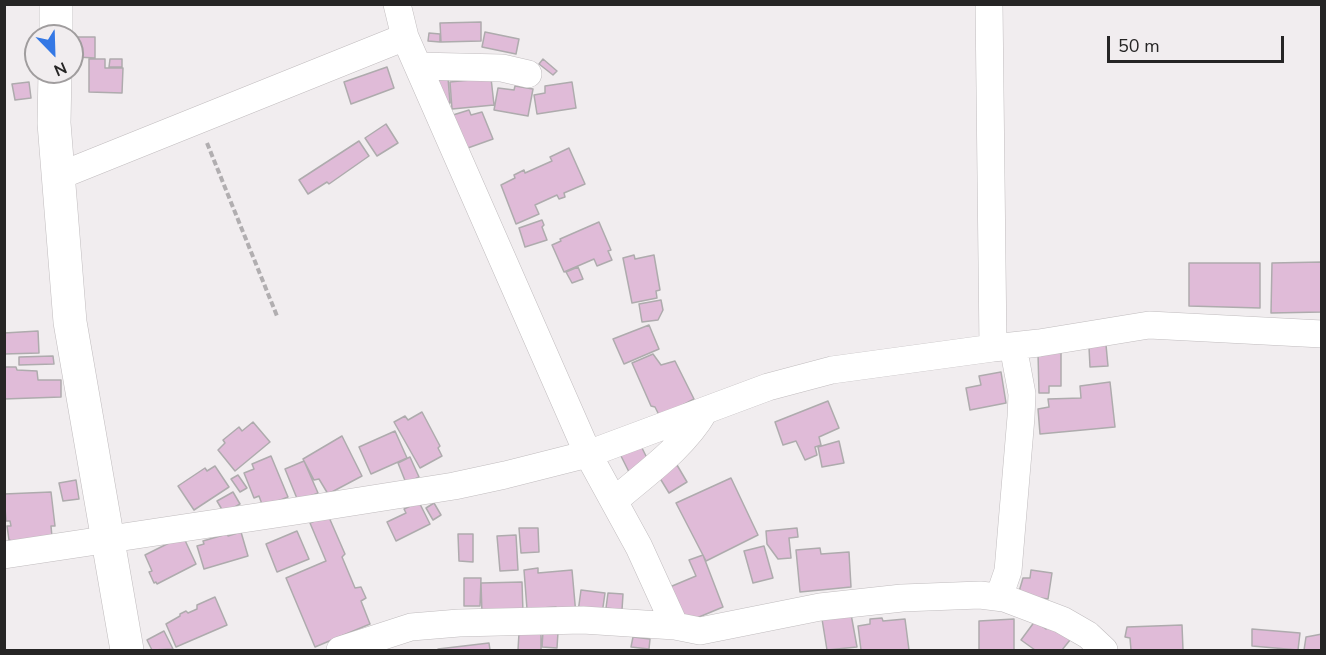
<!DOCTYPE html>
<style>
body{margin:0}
#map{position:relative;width:1326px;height:655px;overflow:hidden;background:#f1edef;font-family:"Nunito Sans",sans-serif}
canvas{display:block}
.frame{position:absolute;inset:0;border:6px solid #262525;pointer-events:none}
.north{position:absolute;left:24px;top:24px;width:60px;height:60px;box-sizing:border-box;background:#f1edef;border:2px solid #a09d9e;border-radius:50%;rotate:157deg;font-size:16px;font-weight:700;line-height:24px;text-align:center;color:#262525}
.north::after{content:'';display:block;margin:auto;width:21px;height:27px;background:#3478e5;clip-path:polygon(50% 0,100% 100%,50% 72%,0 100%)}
.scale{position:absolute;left:1107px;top:36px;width:177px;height:27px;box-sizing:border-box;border:3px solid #262525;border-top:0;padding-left:8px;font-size:18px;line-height:21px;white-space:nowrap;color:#262525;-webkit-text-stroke:4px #f1edef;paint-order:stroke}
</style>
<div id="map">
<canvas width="1326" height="655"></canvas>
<div class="frame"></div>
<div class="north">N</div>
<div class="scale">50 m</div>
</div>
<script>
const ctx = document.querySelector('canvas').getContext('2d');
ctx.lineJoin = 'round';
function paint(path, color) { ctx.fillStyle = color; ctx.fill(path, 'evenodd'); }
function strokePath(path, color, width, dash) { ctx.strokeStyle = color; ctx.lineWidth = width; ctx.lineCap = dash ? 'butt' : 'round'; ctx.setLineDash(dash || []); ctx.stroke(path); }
const building = new Path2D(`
 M481 22V41L441 42 440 23Z
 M485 32 519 39 516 54 482 47Z
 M429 33 440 34V42L428 41Z
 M77 37H95V58L77 57Z
 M89 59H105V68H123L122 93 89 92Z
 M110 59H122V67H109Z
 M543 59 557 71 553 75 539 64Z
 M387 67 394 88 351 104 344 82Z
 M437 78H448L450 103H446Z
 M491 78 494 105 452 109 450 82Z
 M29 82 31 98 15 100 12 84Z
 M572 82 576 108 537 114 534 95 545 93V86Z
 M515 86 533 89 528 116 494 110 498 88 514 90Z
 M469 110 471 115 482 112 493 139 465 149 453 115Z
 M386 124 398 143 377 156 365 138Z
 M359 141 369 156 329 184 327 182 308 194 299 180Z
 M569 148 585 184 564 193 565 197 559 199 557 195 535 205 539 214 516 224 501 185 515 178 514 175 524 170 525 173 552 161 550 157Z
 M542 220 544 225 542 227 547 240 525 247 519 228Z
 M599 222 611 250 608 251 612 260 597 266 594 259 564 272 552 245 561 241 560 239Z
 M634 255 635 259 654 255 660 290 656 291 657 298 632 303 623 258Z
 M1322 262V312L1271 313 1272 263Z
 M1189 263H1260V308L1189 306Z
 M578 267 583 279 572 283 566 272Z
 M661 300 663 310 658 320 642 322 639 304Z
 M649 325 659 349 624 364 613 339Z
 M38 331 39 353 4 354V333Z
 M1106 345 1108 366 1090 367 1089 347Z
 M1038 353H1061V386H1049V393H1039Z
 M653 354 661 365 675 361 694 399 668 413 659 415 655 407 651 406 632 363Z
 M53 356 54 364 19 365V357Z
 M4 367H16L17 370 37 371 38 380H61V397L4 399Z
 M1001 372 1006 403 970 410 966 388 981 385 979 376Z
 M1110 382 1115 427 1040 434 1038 409 1049 407 1048 399 1081 398 1080 386Z
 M828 401 839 428 819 437 821 445 815 447 817 455 805 460 796 441 783 445 775 422Z
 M422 412 440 446 438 448 442 456 420 468 394 422 405 416 408 420Z
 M253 422 270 442 235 471 218 450 225 443 223 440 239 427 242 431Z
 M395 431 407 458 371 474 359 447Z
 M342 436 362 476 328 494 319 479 314 480 303 459Z
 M839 441 844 463 822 467 818 447Z
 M640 444 649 462 629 472 620 454Z
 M271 456 288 497 263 507 259 496 254 498 244 473 254 469 252 464Z
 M410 457 419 477 406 483 398 463Z
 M304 461 318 493 298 501 285 469Z
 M677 465 687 482 669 493 658 475Z
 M215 466 229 487 194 510 178 486 205 468 207 471Z
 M238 475 247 488 240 492 231 479Z
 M731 478 758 535 706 561 676 503Z
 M76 480 79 499 63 501 59 483Z
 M51 492 55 526H51L52 537 16 542 9 540 7 526H11L10 521H6L4 494Z
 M233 492 240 504 224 513 217 501Z
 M419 502 430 524 396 541 387 522 406 513 404 509Z
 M434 503 441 515 433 520 426 508Z
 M328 515 345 554 342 557 355 588 361 587 366 598 361 601 370 624 315 647 286 578 326 561 310 523Z
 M519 528H538L539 552 521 553Z
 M797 528 798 537 789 538 791 558 778 559 767 544 766 531Z
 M297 531 309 559 277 572 266 544Z
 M241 532 248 556 204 569 197 546 204 544 203 541 227 534 228 536Z
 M458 534H473V562L459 561Z
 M516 535 518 570 500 571 497 536Z
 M183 536 196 564 157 584 156 582 154 583 149 572 152 571 145 555Z
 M764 546 773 578 753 583 744 551Z
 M820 548 821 554 849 552 851 587 800 592 796 550Z
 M703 555 723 607 680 625 665 589 696 576 689 560Z
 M538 568V573L572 570 576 615H558L556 607 527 609 524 570Z
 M1031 570 1052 573 1048 599 1018 595 1023 578H1030Z
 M464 578H481L480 606H464Z
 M522 582 523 613 482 614 481 583Z
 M581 590 605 593 602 614 578 612Z
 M608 593 623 594 622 610 606 608Z
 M215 597 227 625 176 647 166 624 180 616V614L186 611 188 613 197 609V605Z
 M851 614 857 647 827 650 822 619Z
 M882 618 883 621 905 619 909 650H861L858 626 870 624V619Z
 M1014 619V650H979V621Z
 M1035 621 1046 629 1049 625 1070 640 1062 650H1035L1021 640Z
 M1182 625 1183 650H1131L1130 638 1125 637 1127 627Z
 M1252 629 1300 633 1298 650 1252 646Z
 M164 631 173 649 152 650 147 640Z
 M543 631 558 632 557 648 542 647Z
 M519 633 541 634V650H518Z
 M1322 634V650H1304L1306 637Z
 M633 637 650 639 649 649 631 647Z
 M489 643 490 650H438V649Z`);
paint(building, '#e0bbd8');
strokePath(building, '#aeabad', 1.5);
const minor = new Path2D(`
 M397 4 405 37 588 454 639 547 675 626
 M989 4 993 348
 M418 66 502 68 528 74
 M59 176 405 37
 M614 501C645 474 683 448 704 412
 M4 555 296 511 454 486 505 475 588 454 768 387 832 370 993 348 1039 343 1149 325 1322 334
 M999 597 1008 571 1021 417 1022 394 1013 346
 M340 650 411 627 459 623 583 620 675 626 700 631 820 607 902 598 980 595 1004 598 1062 620 1088 635 1104 650`);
const tertiary = new Path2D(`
 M56 36V4
 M55 72 54 123 70 322 127 650`);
strokePath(minor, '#c0bcbe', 28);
strokePath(tertiary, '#c0bcbe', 34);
strokePath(new Path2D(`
 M207 143 277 316`), '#b1aeb0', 4, [6, 3]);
strokePath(minor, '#fff', 27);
strokePath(tertiary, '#fff', 33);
</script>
